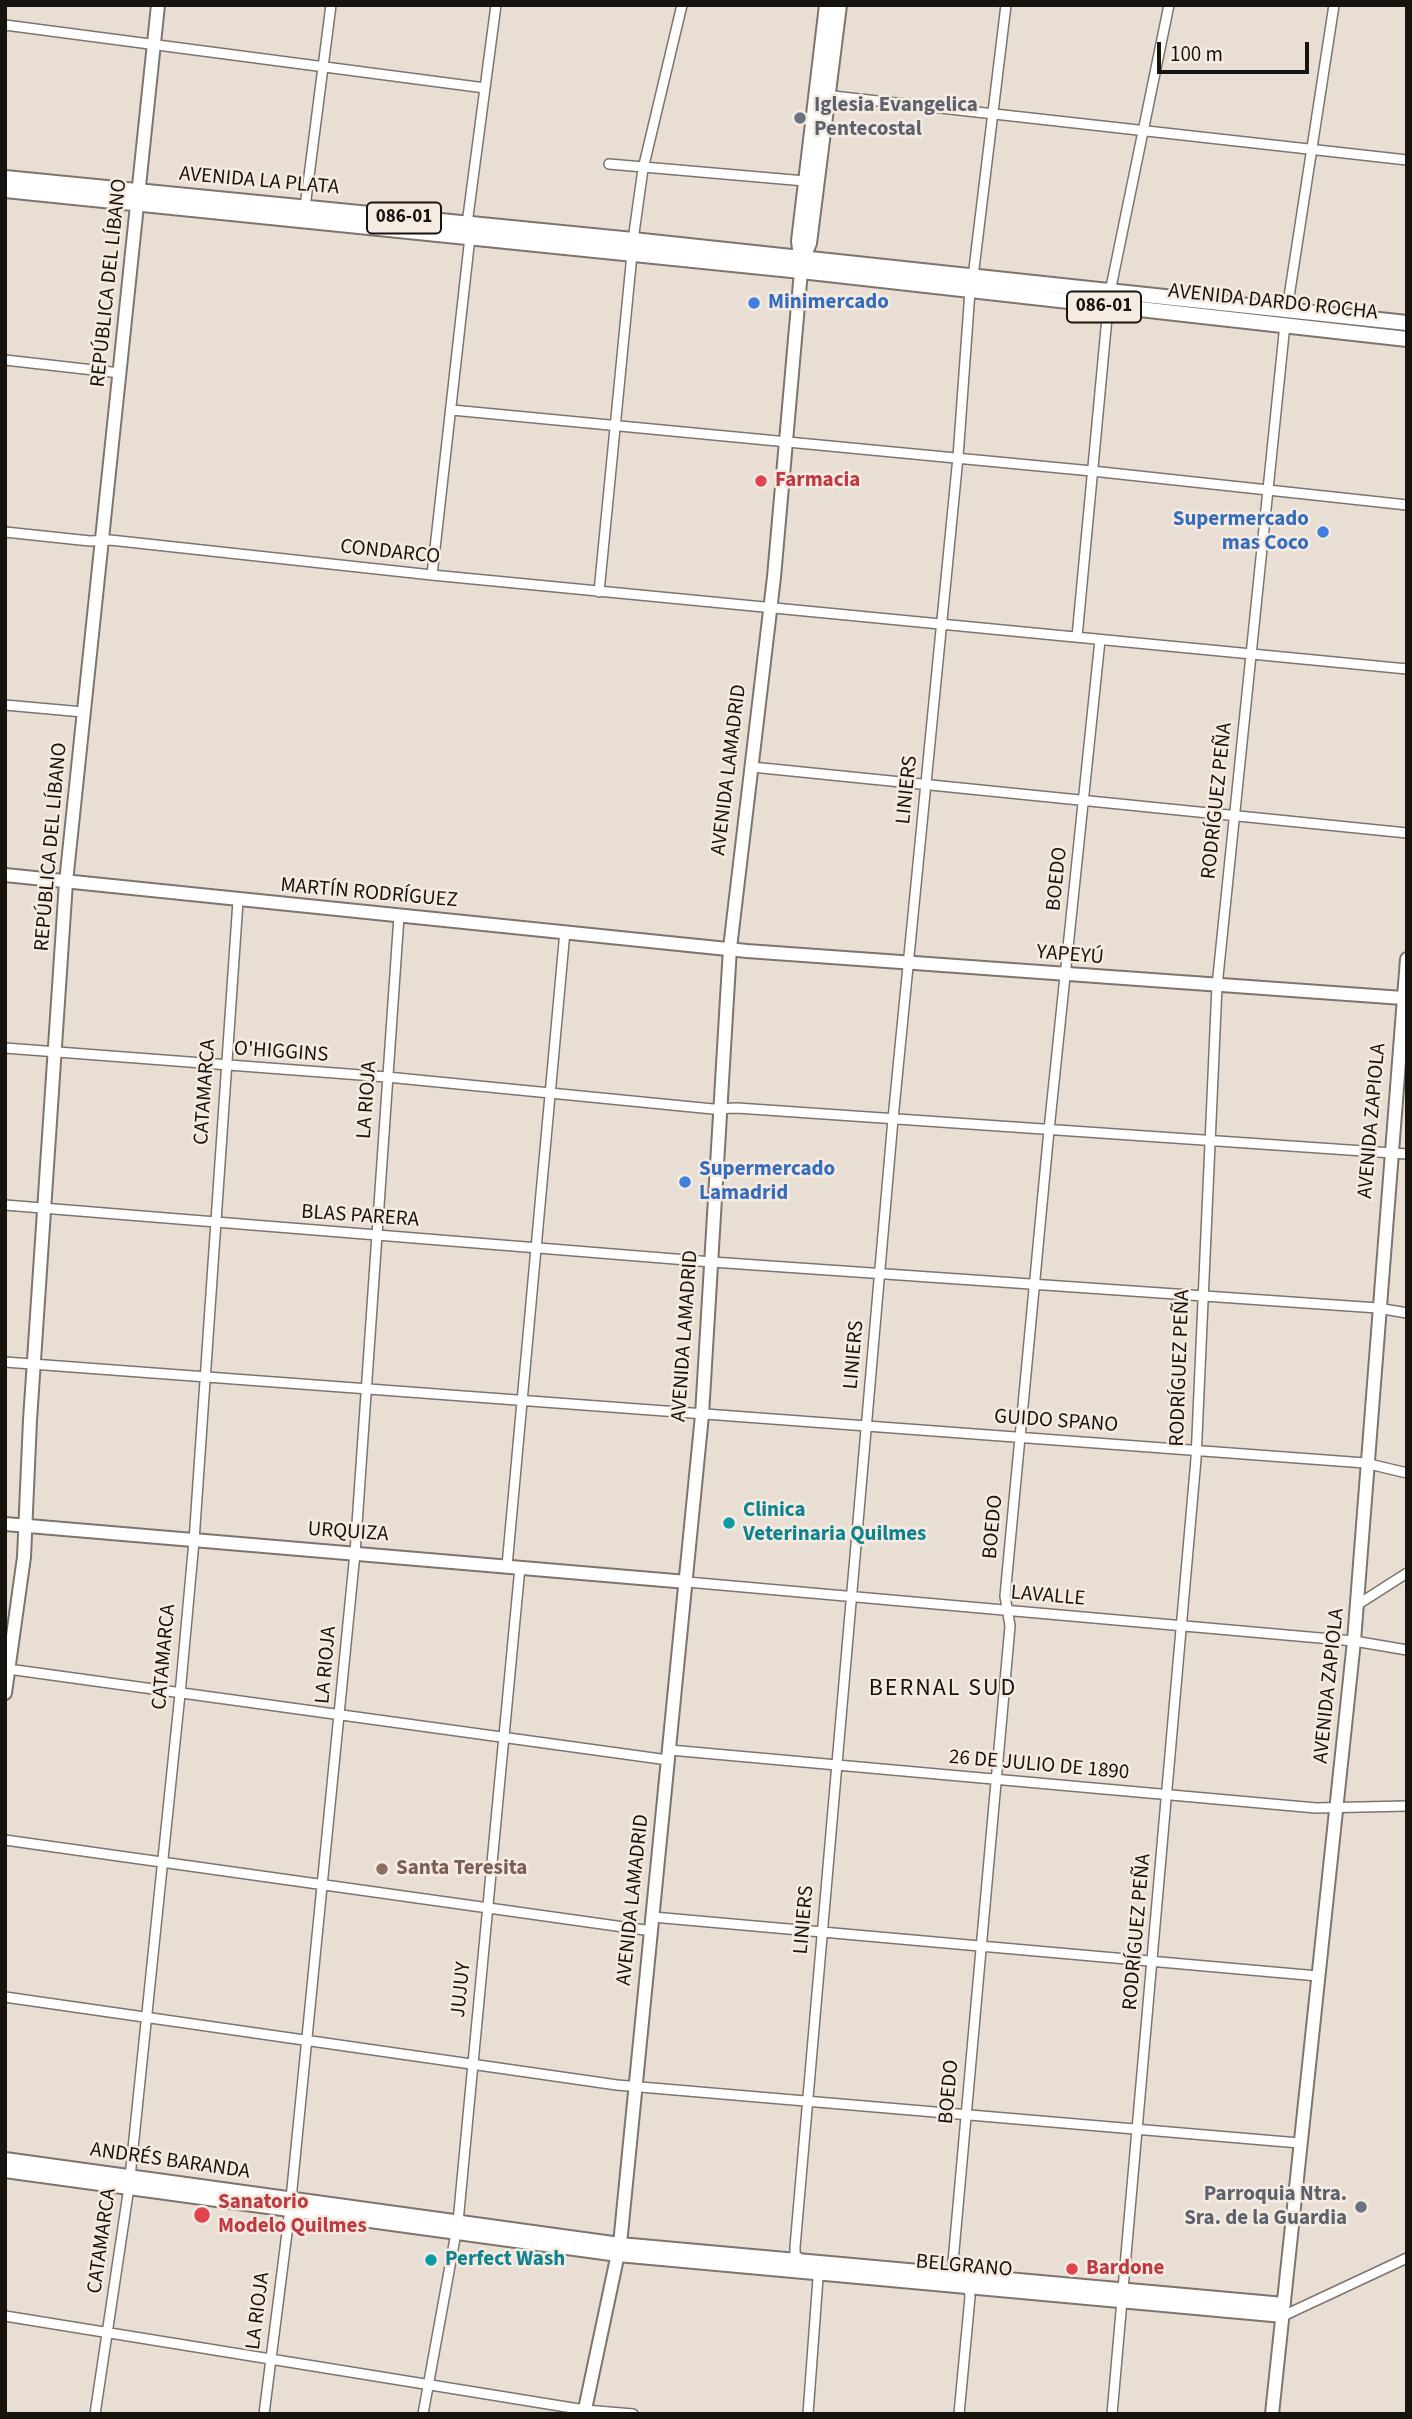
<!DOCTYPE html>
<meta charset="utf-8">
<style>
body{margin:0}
#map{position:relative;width:1412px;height:2419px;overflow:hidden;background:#e9ded4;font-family:"Source Sans 3",sans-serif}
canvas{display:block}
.frame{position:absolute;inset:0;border:7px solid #17130f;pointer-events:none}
.scale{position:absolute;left:1157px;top:42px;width:152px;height:32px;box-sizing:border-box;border:4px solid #17130f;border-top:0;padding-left:9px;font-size:21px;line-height:24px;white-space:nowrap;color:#17130f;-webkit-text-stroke:5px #f6ebe1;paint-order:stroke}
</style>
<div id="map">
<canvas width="1412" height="2419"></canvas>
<div class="frame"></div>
<div class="scale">100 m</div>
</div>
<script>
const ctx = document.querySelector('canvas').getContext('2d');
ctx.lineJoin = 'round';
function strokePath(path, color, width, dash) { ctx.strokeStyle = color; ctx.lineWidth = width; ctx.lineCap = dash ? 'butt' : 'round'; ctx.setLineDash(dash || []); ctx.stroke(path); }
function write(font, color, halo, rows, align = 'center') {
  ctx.font = font + ' "Source Sans 3",sans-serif'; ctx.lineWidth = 5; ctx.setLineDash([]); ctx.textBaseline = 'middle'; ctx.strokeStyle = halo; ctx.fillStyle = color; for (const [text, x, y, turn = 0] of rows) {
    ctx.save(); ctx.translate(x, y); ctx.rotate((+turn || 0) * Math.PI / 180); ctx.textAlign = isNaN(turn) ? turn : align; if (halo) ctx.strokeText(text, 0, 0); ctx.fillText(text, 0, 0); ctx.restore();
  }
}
const street = new Path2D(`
 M5 25 485 88
 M824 95 1407 160
 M609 164 805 181
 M305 207 331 5
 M467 224 496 5
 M633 240 643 169 682 5
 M973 277 1006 5
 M1110 292 1169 5
 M1287 310 1334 5
 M5 360 120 373
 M452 410 1092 471 1407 505
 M5 532 90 541 110 540 432 575 1407 669
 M432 575 470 237
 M599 592 632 254
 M1077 637 1108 307
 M5 705 83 712
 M752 767 1407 833
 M5 1048 387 1077 713 1109 737 1108 1407 1154
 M5 1205 712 1262 1378 1308 1407 1313
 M5 1362 1365 1463 1407 1473
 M507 1566 565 931
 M687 1582 1354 1641 1407 1650
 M1357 1605 1407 1573
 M8 1669 668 1760
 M670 1750 1316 1808 1407 1806
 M5 1840 652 1931
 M653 1917 1318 1976
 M5 1997 617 2085 1299 2143
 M5 2316 585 2410 633 2414
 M1283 2316 1407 2258
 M95 2414 129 2187 180 1694 194 1541 238 901
 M264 2414 290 2209 355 1553 399 916
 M423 2414 458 2222 520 1567
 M808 2414 818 2278 795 2254V2247L893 1119 958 457 970 291
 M959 2414 970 2297 969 2287 953 2262 1010 1626 1005 1596 1049 1130 1100 640
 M1112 2414 1196 1459 1217 986 1285 324`);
const secondary = new Path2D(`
 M5 875 747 951 1403 998
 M5 1524 687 1582
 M5 1693 24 1557 30 1420 66 882 158 5
 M5 2159 620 2244 1284 2304
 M5 2171 618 2255 1283 2316
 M584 2414 620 2244 702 1415 730 948 774 577 801 271
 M1272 2414 1354 1641 1407 959`);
const primary = new Path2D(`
 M5 178 633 240 1407 323
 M5 190 801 271 1407 339
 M803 257 809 243 839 5
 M802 264 799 241 827 5`);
strokePath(street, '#7e746b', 12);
strokePath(secondary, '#7e746b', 16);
strokePath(primary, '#7e746b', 18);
strokePath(street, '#fff', 9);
strokePath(secondary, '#fff', 12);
strokePath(primary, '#fff', 14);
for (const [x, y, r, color] of [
 [800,118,7,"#6b7280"],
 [754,303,7,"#3f7fe0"],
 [761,481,7,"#e0444e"],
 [1323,532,7,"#3f7fe0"],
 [685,1182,7,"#3f7fe0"],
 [729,1523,7,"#0f9aa8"],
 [382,1869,7,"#8d6e63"],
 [1361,2207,7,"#6b7280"],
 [202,2215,9,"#e0444e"],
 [431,2260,7,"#0f9aa8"],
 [1072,2269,7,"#e0444e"]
]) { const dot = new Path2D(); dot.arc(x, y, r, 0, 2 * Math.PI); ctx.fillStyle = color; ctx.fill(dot); strokePath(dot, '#f6ebe1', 2.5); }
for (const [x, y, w] of [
 [404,218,74],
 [1104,307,74]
]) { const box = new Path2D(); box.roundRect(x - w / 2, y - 15.5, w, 31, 5); ctx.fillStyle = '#f6ebe1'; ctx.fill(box); strokePath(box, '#17130f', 2); }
write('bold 19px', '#17130f', null, [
 ["086-01",404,218],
 ["086-01",1104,307]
]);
write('bold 21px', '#5b616d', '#f6ebe1', [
 ["Iglesia Evangelica",814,106],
 ["Pentecostal",814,130],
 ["Parroquia Ntra.",1347,2195,"right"],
 ["Sra. de la Guardia",1347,2219,"right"]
], 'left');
write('21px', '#17130f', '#f6ebe1', [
 ["AVENIDA LA PLATA",259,182,5],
 ["REPÚBLICA DEL LÍBANO",110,283,-84],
 ["AVENIDA DARDO ROCHA",1273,303,6],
 ["CONDARCO",390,553,6],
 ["AVENIDA LAMADRID",730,770,-83],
 ["LINIERS",908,790,-84],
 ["RODRÍGUEZ PEÑA",1218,801,-84],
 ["REPÚBLICA DEL LÍBANO",52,847,-85],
 ["BOEDO",1058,879,-84],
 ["MARTÍN RODRÍGUEZ",369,894,5],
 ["YAPEYÚ",1070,956,5],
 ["O'HIGGINS",281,1053,4],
 ["CATAMARCA",206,1092,-86],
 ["LA RIOJA",368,1100,-86],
 ["AVENIDA ZAPIOLA",1373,1121,-85],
 ["BLAS PARERA",360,1217,4],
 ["AVENIDA LAMADRID",686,1336,-86],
 ["LINIERS",855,1355,-85],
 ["RODRÍGUEZ PEÑA",1181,1368,-88],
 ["GUIDO SPANO",1056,1422,4],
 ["BOEDO",994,1527,-85],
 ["URQUIZA",348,1533,4],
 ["LAVALLE",1048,1597,5],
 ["CATAMARCA",165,1657,-85],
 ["LA RIOJA",327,1665,-85],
 ["AVENIDA ZAPIOLA",1330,1686,-84],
 ["26 DE JULIO DE 1890",1039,1766,5],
 ["AVENIDA LAMADRID",634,1900,-84],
 ["LINIERS",805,1920,-85],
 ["RODRÍGUEZ PEÑA",1138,1932,-85],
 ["JUJUY",462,1990,-84],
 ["BOEDO",950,2092,-85],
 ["ANDRÉS BARANDA",170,2162,8],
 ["CATAMARCA",103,2241,-82],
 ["BELGRANO",964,2267,5],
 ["LA RIOJA",259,2311,-83]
]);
write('bold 21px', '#366cbe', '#f6ebe1', [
 ["Minimercado",768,303],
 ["Supermercado",1309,520,"right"],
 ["mas Coco",1309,544,"right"],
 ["Supermercado",699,1170],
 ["Lamadrid",699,1194]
], 'left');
write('bold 21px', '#be3a42', '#f6ebe1', [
 ["Farmacia",775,481],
 ["Sanatorio",218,2203],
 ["Modelo Quilmes",218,2227],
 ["Bardone",1086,2269]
], 'left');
write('bold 21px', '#0d838f', '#f6ebe1', [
 ["Clinica",743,1511],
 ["Veterinaria Quilmes",743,1535],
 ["Perfect Wash",445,2260]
], 'left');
write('bold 21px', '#785e54', '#f6ebe1', [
 ["Santa Teresita",396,1869]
], 'left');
ctx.letterSpacing = '2px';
write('24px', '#17130f', '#f6ebe1', [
 ["BERNAL SUD",943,1690]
]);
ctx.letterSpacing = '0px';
</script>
